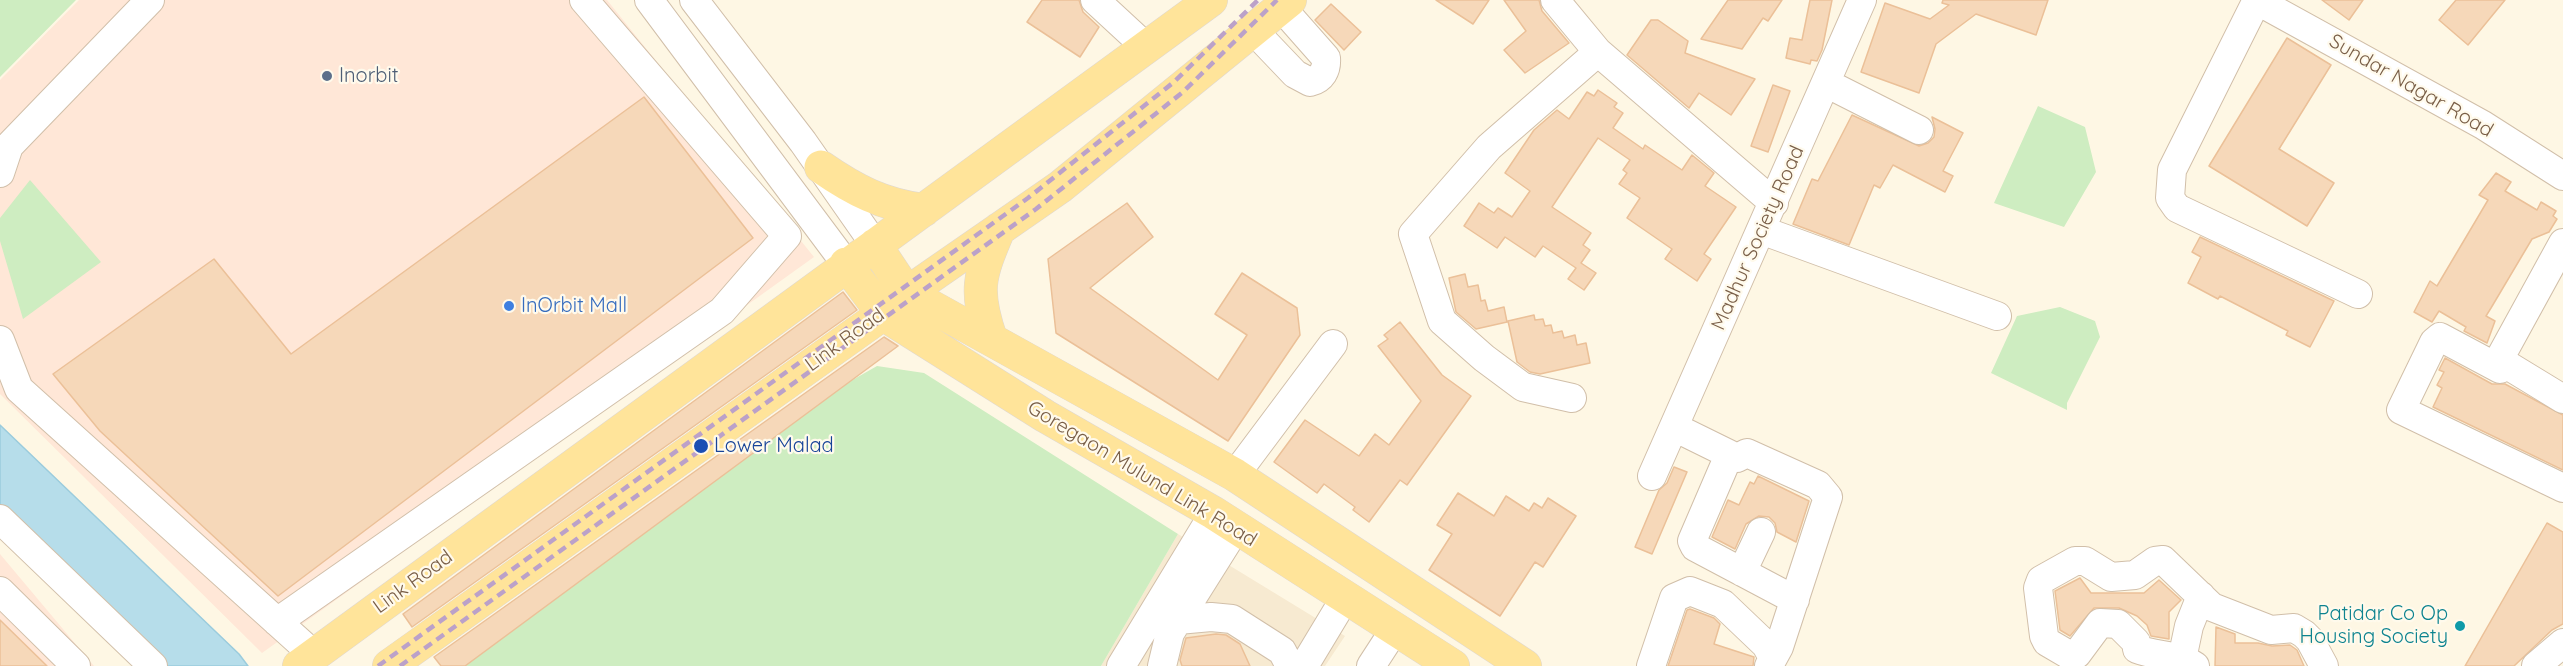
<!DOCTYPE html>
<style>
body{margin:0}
canvas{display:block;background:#fef7e4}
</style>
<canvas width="2563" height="666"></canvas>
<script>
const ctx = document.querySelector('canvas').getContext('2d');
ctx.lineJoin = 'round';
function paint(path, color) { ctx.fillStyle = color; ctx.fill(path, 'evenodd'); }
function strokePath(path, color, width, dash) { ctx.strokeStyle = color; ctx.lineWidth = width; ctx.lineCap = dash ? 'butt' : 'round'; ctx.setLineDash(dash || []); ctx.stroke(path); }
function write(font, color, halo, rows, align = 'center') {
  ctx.font = font + ' Quicksand,sans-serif'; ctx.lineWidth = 4.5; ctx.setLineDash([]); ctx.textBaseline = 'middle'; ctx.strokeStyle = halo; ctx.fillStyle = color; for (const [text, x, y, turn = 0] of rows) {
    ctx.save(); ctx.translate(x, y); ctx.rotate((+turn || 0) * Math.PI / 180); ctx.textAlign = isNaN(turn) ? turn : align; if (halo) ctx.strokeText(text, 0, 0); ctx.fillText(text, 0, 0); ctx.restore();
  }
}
paint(new Path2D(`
 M1178 534 1345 636 1325 666H1101Z`), '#f7ead1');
paint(new Path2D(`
 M79 0H607L814 257 262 653 0 394V80Z
 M0 554 94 666H0Z`), '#ffe7d7');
paint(new Path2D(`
 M0 0H76L0 77Z
 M2038 106 2085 127 2096 172 2064 227 1994 203Z
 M30 180 101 262 23 319 0 241V218Z
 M2060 307 2095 321 2100 337 2067 403V410L1991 373 2017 316Z
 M877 366 924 373 1178 534 1101 666H460L842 386Z`), '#ceedc1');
const water = new Path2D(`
 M0 425 239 654 248 666H159L0 506Z`);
paint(water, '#b6ddea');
strokePath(water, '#9bccdd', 1.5);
const building = new Path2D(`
 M1042 0H1079L1083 12 1099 27 1080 57 1027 22Z
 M1436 0H1489L1473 24Z
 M1504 0H1539L1542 11 1569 43 1525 73 1504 50 1526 31Z
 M1728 0H1782L1768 21 1763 18 1742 49 1701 39Z
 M1810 0H1832L1822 50 1817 61 1811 60 1810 64 1786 58 1790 38 1802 40Z
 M1943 0H2048L2036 35 1976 14 1936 44 1919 93 1861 72 1885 3 1930 19 1949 5 1942 3Z
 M2322 0H2363L2349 20Z
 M2456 0H2505L2468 45 2439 20Z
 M1331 4 1361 32 1344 50 1315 20Z
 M1651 20H1658L1688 41 1685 53 1755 79 1731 115 1699 93 1689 108 1627 55Z
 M2287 38 2331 65 2279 149 2334 183 2307 226 2209 166Z
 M1773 85 1790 91 1768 152 1751 146Z
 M1598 90 1617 103 1614 107 1623 113 1613 128 1643 149 1645 145 1682 170 1692 155 1714 173 1705 186 1736 207 1704 254 1711 259 1697 281 1665 259 1672 249 1627 218 1640 198 1619 184 1627 173 1623 170 1630 160 1598 138 1552 207 1591 233 1583 245 1590 250 1581 263 1596 273 1584 290 1568 279 1576 268 1543 246 1535 257 1505 237 1497 248 1464 226 1479 203 1494 213 1498 208 1512 217 1530 191 1505 173 1534 130 1557 110 1569 119 1587 92 1594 96Z
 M644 97 753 238 278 596 100 431 53 374 214 259 291 354Z
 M1852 115 1919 146 1928 143 1934 137 1935 129 1932 117 1963 133 1943 171 1953 176 1945 192 1893 165 1880 188 1874 185 1849 245 1793 224 1812 179 1818 181Z
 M2496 173 2511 182 2505 191 2537 210 2541 202 2556 211 2553 216 2557 219 2549 232 2532 239 2491 308 2486 316 2495 321 2487 343 2464 331 2466 327 2439 311 2432 322 2414 312 2430 281 2437 286 2488 200 2479 195Z
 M1127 203 1153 237 1090 288 1218 380 1247 335 1215 314 1242 273 1297 308 1300 335 1228 441 1056 333 1048 259Z
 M2200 237 2334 301 2310 347 2286 335 2288 331 2220 296 2218 299 2188 283 2201 257 2192 252Z
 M1465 274 1468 287 1478 285 1481 301 1485 300 1488 311 1504 307 1507 322 1476 329 1456 312 1449 278Z
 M843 292 857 310 412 627 403 614Z
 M1534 315 1535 320 1543 319 1545 326 1551 325 1553 333 1562 331 1564 338 1575 335 1577 345 1586 343 1590 363 1540 374 1530 372 1517 362 1508 321Z
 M1400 322 1442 375 1471 396 1407 485 1400 480 1369 522 1353 510 1355 507 1324 484 1317 493 1274 462 1305 420 1359 456 1375 434 1389 445 1421 401 1378 346 1388 339 1384 335Z
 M884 337 898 346 465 666H441L434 657Z
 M2445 358 2492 384H2505L2563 415V470L2433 407 2442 388 2437 385 2444 372 2439 370Z
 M1674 467 1687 472 1652 554 1635 547 1659 490 1667 483Z
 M1758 476 1809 501 1796 542 1777 532 1775 523 1769 517 1759 516 1746 524 1735 549 1712 537 1728 500 1739 505 1750 482 1754 484Z
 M1458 493 1494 516 1506 496 1529 511 1534 503 1542 508 1548 498 1576 516 1543 567 1535 562 1500 616 1429 570 1452 534 1437 525Z
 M2547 523 2563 532V624L2552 630 2514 666H2465Z
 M2080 578 2091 593H2144L2159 580 2181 600 2169 612V639L2151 636 2147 625 2137 616 2119 608H2094L2070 636 2060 630 2055 591Z
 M1690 609 1714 618 1720 624 1714 644 1754 657 1753 666H1668L1687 610Z
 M0 620 47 666H0Z
 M2216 627 2235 634V643H2258L2272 646 2290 645 2297 650 2304 666H2215Z
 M1216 634 1226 635 1240 644 1250 666H1182L1180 660 1186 638Z`);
paint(building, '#f6d8b9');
strokePath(building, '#ebc098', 1.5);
const minor = new Path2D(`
 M649 0 846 264
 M694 0 803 142 875 245
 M1095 0 1147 48
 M1555 0 1598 52 1489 147 1413 234 1442 321 1484 358 1523 387 1572 398
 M2256 0 2483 125 2563 176
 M2257 0 2172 170 2170 198 2177 208 2358 294
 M1253 30 1295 74 1310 82C1322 79 1327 70 1326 58L1281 7
 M1598 52 1774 203
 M1826 83 1919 130
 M0 173 9 146 150 0
 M1761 230 1997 316
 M2563 243 2501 356 2504 363 2563 399
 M0 340 19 389 314 655
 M2504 363 2500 369 2440 337 2434 342 2401 410 2563 488
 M1674 427 1737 458 1747 453 1818 485 1828 497 1779 647 1773 658
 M1729 455 1692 541 1695 547 1795 600
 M1235 475 1333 344
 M1652 476 1862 0
 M0 519 153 666
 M1742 572 1761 532
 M0 591 76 666
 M1178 620 1211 617 1232 619 1282 651 1290 666
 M277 622 722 311 787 236 584 0
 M2182 659 2189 626 2201 596
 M1121 666 1214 513
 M1162 666 1170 633 1236 528
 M1304 666 1345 598
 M1371 666 1395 629
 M1651 666 1674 598 1690 591 1723 604 1766 645 1773 658 1769 666
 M2195 666C2176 653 2157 657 2137 649L2136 642 2118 624 2100 623 2077 654 2071 656 2047 642 2044 636 2038 588 2041 580 2075 561H2085L2111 577 2135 575 2155 561 2163 560 2212 607 2271 630 2294 628 2304 634 2310 640 2324 666
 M2536 666 2563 643`);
const major = new Path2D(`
 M821 167C854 190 883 205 924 210
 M875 245 907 293 1235 475 1525 666
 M846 264 883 314 1045 416 1214 513 1453 666
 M991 339C974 290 979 276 999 229
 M299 666 1211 0
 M389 666 883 314 907 293 1060 187 1290 0`);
strokePath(minor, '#d1bfa9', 30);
strokePath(major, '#dfd8d3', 34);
strokePath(minor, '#fff', 28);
strokePath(major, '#ffe49a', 33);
strokePath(new Path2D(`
 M378 666 1028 198 1174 82 1258 0
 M400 666 1036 209 1183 92 1277 0`), '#bba1c9', 4.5, [9, 6]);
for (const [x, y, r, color] of [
 [327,76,6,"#5c6f8a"],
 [509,306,6,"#3f7fe0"],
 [701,446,8,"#1a4fb4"],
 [2460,626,6,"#0f9aa8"]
]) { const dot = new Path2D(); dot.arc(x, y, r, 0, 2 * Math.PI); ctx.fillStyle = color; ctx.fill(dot); strokePath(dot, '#fffaec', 2); }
write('20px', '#4e5e75', '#fffaec', [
 ["Inorbit",339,76]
], 'left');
write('20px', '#795e47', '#fffaec', [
 ["Sundar Nagar Road",2411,86,30],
 ["Madhur Society Road",1758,238,-66],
 ["Link Road",845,340,-36],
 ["Goregaon Mulund Link Road",1142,474,31],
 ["Link Road",413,582,-36]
]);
write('20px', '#366cbe', '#fffaec', [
 ["InOrbit Mall",521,306]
], 'left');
write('20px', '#164399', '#fffaec', [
 ["Lower Malad",714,446]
], 'left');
write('20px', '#0d838f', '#fffaec', [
 ["Patidar Co Op",2448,614],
 ["Housing Society",2448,637]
], 'right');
</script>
